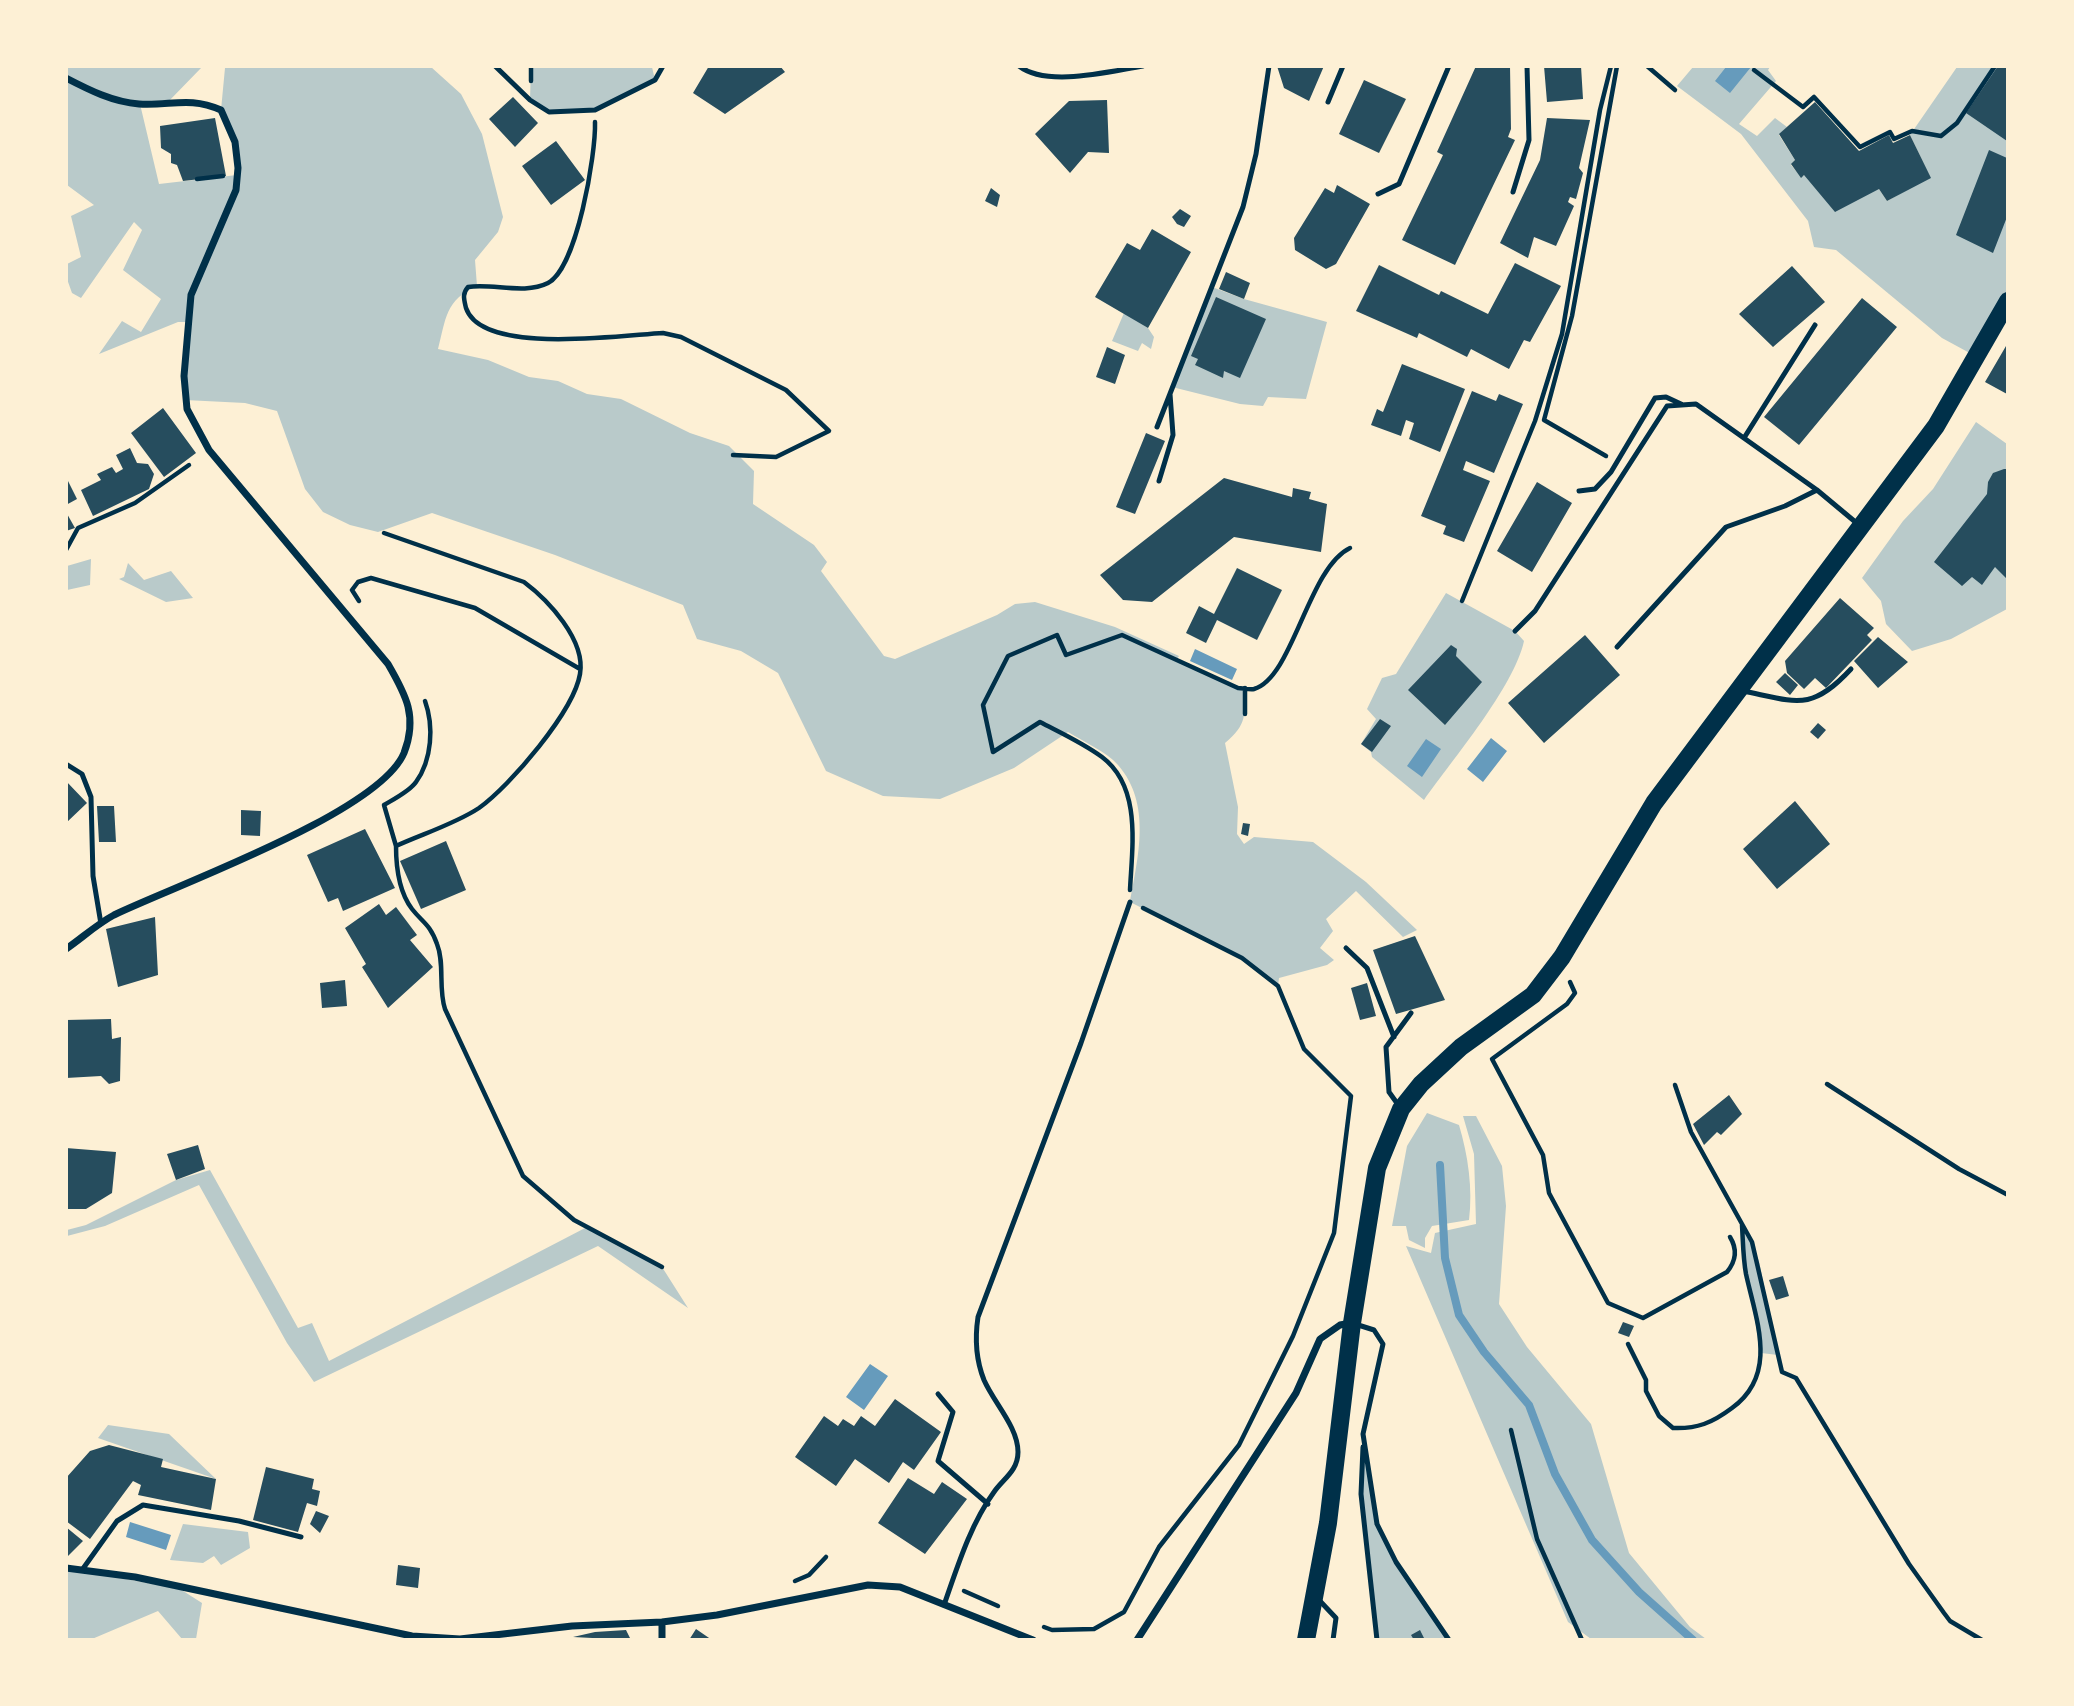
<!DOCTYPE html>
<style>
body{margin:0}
#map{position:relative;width:2074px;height:1706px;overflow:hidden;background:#fdf0d5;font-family:"Work Sans",sans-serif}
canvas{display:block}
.frame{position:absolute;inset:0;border:68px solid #fdf0d5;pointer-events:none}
</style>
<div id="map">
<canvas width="2074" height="1706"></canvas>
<div class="frame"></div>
</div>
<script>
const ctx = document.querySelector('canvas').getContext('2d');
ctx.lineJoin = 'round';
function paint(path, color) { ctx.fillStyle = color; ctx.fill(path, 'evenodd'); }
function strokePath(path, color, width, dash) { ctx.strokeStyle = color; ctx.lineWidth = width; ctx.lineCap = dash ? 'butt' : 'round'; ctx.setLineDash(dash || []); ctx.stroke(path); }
paint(new Path2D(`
 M67 67H202L168 102 140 104 159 184 237 175 235 142 221 110 225 68 222 67H431L461 94 482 134 503 217 498 232 475 260 477 286C445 300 446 319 438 349L488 360 529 377 558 381 587 394 621 399 690 433 729 446 754 471 753 504 814 545 827 562 821 571 884 656 895 659 997 615 1015 604 1035 602 1115 627 1179 656 1177 659 1238 688H1245C1245 715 1247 725 1225 743L1238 807 1237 834 1244 844 1254 837 1313 842 1366 882 1417 930 1403 937 1356 891 1326 919 1333 931 1320 948 1334 960 1327 965 1279 978 1278 986 1242 958 1130 902C1138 857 1152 804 1118 765 1107 752 1084 742 1068 732L1014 768 940 799 883 796 826 771 778 673 741 651 697 639 683 605 555 555 432 513 378 532 350 525 323 512 305 489 277 411 245 403 185 400 186 322H178L99 354 122 321 141 332 161 299 123 270 142 230 134 222 81 298 72 293 67 279V264L81 257 71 216 94 205 67 185Z
 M531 67H652L655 80 595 110 549 112 530 100Z
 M1693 67H1770L1768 70 1776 81 1739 124 1757 136 1775 118 1787 127 1779 135 1795 160 1791 165 1801 177 1804 175 1879 189 1887 201 1930 177 1910 135 1957 67H2007V301L1977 357 1942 338 1836 250 1814 247 1808 221 1741 134 1677 86Z
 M1212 287 1244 299 1327 322 1306 399 1268 397 1263 406 1240 404 1172 387Z
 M1124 313 1148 328 1154 337 1151 349 1142 343 1138 351 1112 341Z
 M1976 422 2007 444V609L1951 639 1912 651 1886 624 1881 601 1862 578 1903 521 1933 489Z
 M91 559 90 585 67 590V566Z
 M128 563 144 580 171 571 193 598 166 602 119 579 124 577Z
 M1446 593 1515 631 1524 641C1514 687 1453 759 1424 800L1372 757 1371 752 1361 744 1376 719 1367 709 1382 678 1396 674Z
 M1427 1113 1459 1125C1468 1155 1473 1189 1469 1220L1432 1226 1425 1238V1248L1409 1240 1406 1226H1392L1407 1146Z
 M1463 1116H1476L1502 1166 1506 1206 1499 1304 1527 1347 1591 1424 1629 1553 1690 1627 1706 1639H1591L1568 1622 1406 1246 1431 1253 1435 1233 1476 1224 1474 1154Z
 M210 1170 298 1328 312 1323 329 1361 587 1227 662 1267 688 1308 598 1246 314 1382 287 1343 199 1185 105 1226 67 1236V1230L86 1225 176 1180Z
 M1742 1225 1759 1261 1778 1355 1761 1353 1746 1273Z
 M108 1425 169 1434 216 1479 98 1438Z
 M1363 1434 1377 1524 1384 1541 1449 1639H1377L1361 1494Z
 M183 1524 248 1532 250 1548 221 1565 214 1556 203 1563 170 1560Z
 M66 1568 180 1589 202 1603 196 1639H182L158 1611 92 1639H67Z`), '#b9caca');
paint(new Path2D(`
 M1726 67H1751L1730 93 1715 81Z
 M1195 649 1237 669 1232 680 1190 661Z
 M1491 738 1507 751 1483 782 1467 769Z
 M1426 739 1441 749 1422 777 1407 766Z
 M870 1364 888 1376 864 1410 846 1397Z
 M130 1522 171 1535 166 1550 126 1537Z`), '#669bbc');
strokePath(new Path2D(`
 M1440 1165 1445 1258 1459 1315 1484 1352 1529 1405 1555 1474 1592 1540 1639 1592 1693 1640`), '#669bbc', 8);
paint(new Path2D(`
 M709 66H780L785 72 725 114 693 93Z
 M1277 66H1324L1309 101 1284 88Z
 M1476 66H1510L1511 129 1508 137 1515 140 1455 265 1402 240 1443 155 1437 152Z
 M1544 66H1581L1583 99 1547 102Z
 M1998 66H2007V141L1966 113Z
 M1364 80 1406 99 1379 153 1339 134Z
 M513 97 538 123 515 147 489 119Z
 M1107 100 1109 153 1088 152 1070 173 1035 134 1069 101Z
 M1815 102 1859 151 1889 135 1893 143 1910 135 1931 178 1887 201 1879 189 1835 212 1804 175 1801 178 1791 164 1795 160 1779 134Z
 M215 118 226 176 183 181 177 165 171 163V154L161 148 160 126Z
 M1547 118 1590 120 1579 168 1583 173 1576 199 1570 197 1568 202 1574 206 1556 246 1534 237 1528 258 1500 243 1540 160Z
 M556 141 585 180 551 205 522 166Z
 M1989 150 2007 158V217L1993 253 1956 235Z
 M1337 185 1370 204 1336 264 1326 269 1295 250 1294 238 1325 188 1334 193Z
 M991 188 1000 195 997 207 985 201Z
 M1180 209 1191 216 1184 227 1177 224 1172 217Z
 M1152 229 1191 252 1148 328 1095 297 1127 243 1140 250Z
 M1515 263 1561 286 1530 342 1524 340 1509 369 1471 349 1467 357 1419 333 1417 338 1356 311 1379 265 1439 295 1441 291 1488 314Z
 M1792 266 1825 302 1773 347 1739 314Z
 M1226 272 1250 283 1244 299 1219 289Z
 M1216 297 1266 319 1240 378 1224 371 1223 378 1195 365 1198 359 1191 356Z
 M1862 298 1897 327 1799 445 1764 417Z
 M2006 346 2007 347V394L1985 382Z
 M1107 347 1125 355 1115 384 1096 377Z
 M1402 364 1465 389 1440 452 1409 439 1414 423 1406 420 1401 436 1371 425 1377 409 1383 412Z
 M1472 391 1496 401 1499 394 1523 404 1494 473 1466 461 1463 470 1490 481 1464 542 1443 534 1446 526 1421 516Z
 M163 408 196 453 164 477 131 433Z
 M1146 433 1165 441 1135 514 1116 507Z
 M130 448 137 463 148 464 154 474 149 489 93 516 81 490 101 480 97 474 112 467 116 473 123 469 116 455Z
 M2004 469H2007V579L1995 567 1982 585 1972 577 1962 586 1934 562 1987 494 1988 482 1993 473Z
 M66 477 77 499 66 505Z
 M1224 478 1292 497 1293 488 1311 492 1309 499 1327 504 1321 552 1234 537 1152 602 1123 600 1100 575Z
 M1537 482 1572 503 1532 572 1497 551Z
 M66 512 75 528 66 531Z
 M1237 568 1282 590 1257 640 1217 620 1206 643 1186 633 1199 606 1214 614Z
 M1840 598 1874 628 1867 635 1872 640 1826 688 1815 678 1804 689 1787 673 1785 661Z
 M1585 635 1620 675 1544 743 1508 703Z
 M1878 637 1908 662 1878 688 1854 661Z
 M1451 645 1457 649 1456 656 1482 682 1445 725 1408 690Z
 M1785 673 1798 685 1790 695 1776 682Z
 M1380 719 1391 726 1372 752 1361 744Z
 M1818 723 1826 730 1818 739 1810 732Z
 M66 781 87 803 66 823Z
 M1795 801 1830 844 1777 889 1743 849Z
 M97 806H114L116 842H99Z
 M241 810 261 811 260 836 241 835Z
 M1243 823 1250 824 1248 836 1241 834Z
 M365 829 395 888 343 911 338 898 328 902 307 855Z
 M446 841 466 890 421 909 400 861Z
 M379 904 386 915 396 907 417 935 410 940 433 967 388 1008 362 967 366 964 345 928Z
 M155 917 158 975 118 987 106 929Z
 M1415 936 1445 1000 1396 1014 1373 950Z
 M345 980 347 1006 322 1008 320 983Z
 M1367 983 1376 1016 1360 1020 1351 988Z
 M111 1019 112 1039 121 1037 120 1081 109 1084 101 1076 66 1078V1020Z
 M1729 1095 1742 1114 1721 1135 1717 1132 1704 1145 1693 1124Z
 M198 1145 205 1169 176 1180 167 1154Z
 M66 1148 116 1152 112 1193 86 1209H66Z
 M1783 1276 1789 1296 1776 1300 1769 1280Z
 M1623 1322 1634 1326 1629 1337 1618 1333Z
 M895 1399 941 1432 914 1470 903 1462 889 1483 855 1459 836 1486 795 1457 824 1416 838 1426 843 1419 854 1426 861 1416 875 1426Z
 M109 1445 163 1459 161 1467 216 1479 211 1510 138 1495 141 1485 133 1481 90 1539 66 1521V1478L90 1451Z
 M266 1467 314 1479 312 1489 320 1491 317 1506 307 1503 298 1532 253 1520Z
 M908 1478 934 1494 942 1482 967 1499 925 1554 878 1523Z
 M316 1511 329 1516 320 1533 310 1524Z
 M66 1527 83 1541 66 1558Z
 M398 1565 420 1568 418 1588 396 1585Z
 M696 1629 712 1640H689Z
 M626 1630 631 1640 573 1637 595 1632Z
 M1420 1630 1425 1640H1414L1411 1635Z`), '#264d5e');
strokePath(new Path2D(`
 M1647 66 1675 90
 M1754 70 1803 107 1814 97 1860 147 1890 132 1894 139 1912 131 1941 136 1957 123 1995 66
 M531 81V66
 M595 122C596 154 577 268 548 283 524 295 493 283 468 287 462 294 464 299 466 308 482 356 623 335 663 333L681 337 786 390 829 431 776 457 733 455
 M197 179 223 176
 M1606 456 1544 420 1572 316 1617 66
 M384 533 524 582C548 600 586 640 580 674 574 711 510 786 479 808 455 824 422 834 396 846 396 866 399 892 412 909 423 923 430 924 437 944 445 964 438 988 445 1009L523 1176 574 1220 662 1267
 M66 550 78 528 135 503 189 465
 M352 590 359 601
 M352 590 358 582 371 578 475 608 580 669
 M1462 601 1535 421 1562 334 1600 110 1611 66
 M1245 688V714
 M396 846 384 805C394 799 410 791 416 782 432 760 434 726 425 701
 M1130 890C1132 847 1142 787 1102 757 1083 743 1061 733 1040 722L993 752 983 705 1008 656 1057 635 1066 655 1122 635 1238 688C1243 688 1250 690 1254 689 1293 678 1308 568 1350 548
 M1570 982 1575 993 1567 1004 1492 1059 1543 1155 1549 1193 1608 1303 1643 1318 1727 1272C1736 1261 1738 1250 1730 1237
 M1827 1084 1959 1169 2008 1195
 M1675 1085 1691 1132 1752 1242 1782 1372 1796 1378 1909 1564 1944 1613 1950 1621 1982 1640
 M1628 1344 1646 1380V1391L1659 1416 1673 1428C1697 1429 1712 1423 1732 1408 1779 1374 1756 1320 1746 1274 1743 1258 1743 1241 1742 1225
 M1511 1430 1537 1539 1582 1640
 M795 1581 809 1575 826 1557
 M964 1591 998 1606
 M1044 1627 1052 1630 1094 1629 1124 1612 1159 1547 1239 1445 1293 1336 1334 1233 1351 1096 1304 1049 1278 986 1242 958 1143 908`), '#003049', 4.5);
strokePath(new Path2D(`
 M495 66 530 100 549 112 595 110 655 80 663 66
 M1019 66C1047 88 1111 71 1143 66
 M1328 102 1343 66
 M1513 192 1529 140 1527 66
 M1378 194 1399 184 1449 66
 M1157 427 1243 207 1256 154 1269 66
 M1744 438 1815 325
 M1159 481 1173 435 1170 394
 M1579 491 1595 489 1611 472 1655 398 1666 397 1681 404
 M1515 631 1535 611 1667 406 1696 404 1817 490 1859 525
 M1617 647 1726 527 1785 506 1817 490
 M1743 691C1797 702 1811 712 1851 669
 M66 764 82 774 91 797 93 876 101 924
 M1346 948 1367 968 1394 1037
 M1399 1106 1389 1092 1386 1047 1411 1013
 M1355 1324 1374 1330 1383 1344 1363 1434 1377 1524 1396 1562 1449 1640
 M938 1394 953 1412 938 1461 988 1504
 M1363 1447 1361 1494 1377 1640
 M82 1570 117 1521 143 1505 239 1521 301 1537
 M1319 1600 1336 1618 1333 1640
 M944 1605C957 1568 970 1525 994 1492 1003 1479 1018 1471 1018 1452 1018 1427 994 1403 984 1380 976 1360 975 1337 978 1317L1081 1043 1130 902`), '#003049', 5);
strokePath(new Path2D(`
 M66 78C89 90 113 102 139 104 171 106 189 96 221 110L235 142 238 168 236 190 191 295 184 376 187 409 209 450 388 664C406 695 418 717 404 753 379 813 176 885 114 915 97 924 82 938 66 949
 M66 1568 135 1577 412 1636 460 1639 572 1626 662 1622 717 1615 868 1585 900 1587 1033 1640
 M662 1640V1622
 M1137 1640 1296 1393 1320 1339 1340 1325 1351 1323`), '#003049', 7);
strokePath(new Path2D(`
 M1306 1640 1328 1523 1352 1323 1377 1168 1401 1109 1421 1084 1461 1047 1533 995 1562 957 1654 803 1936 426 2008 301`), '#003049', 18);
</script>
